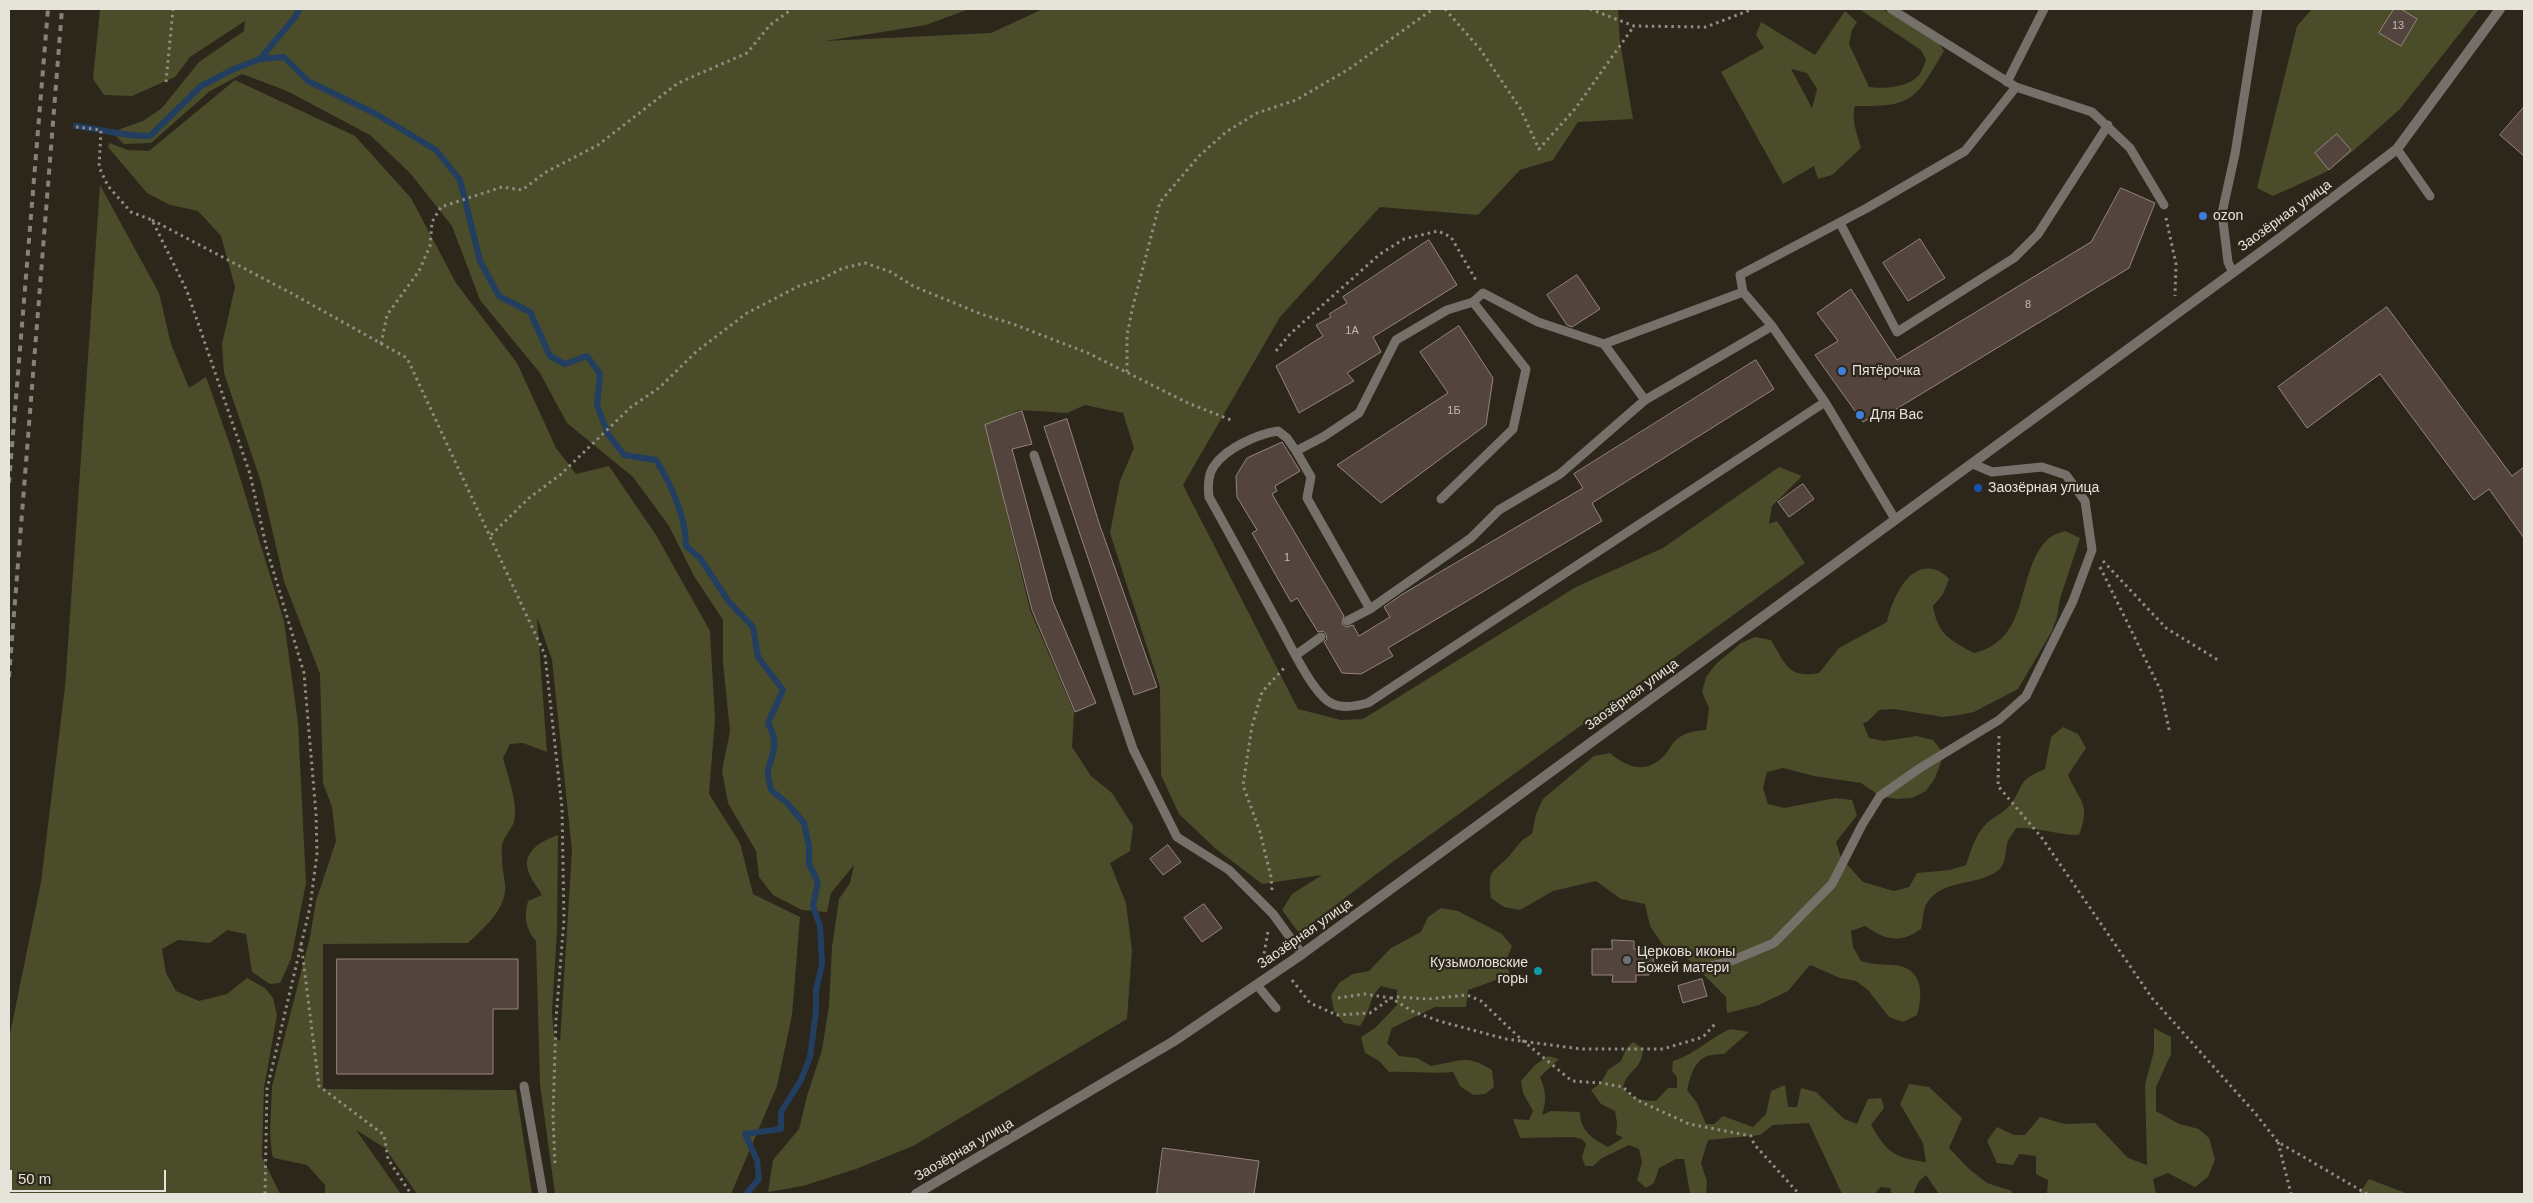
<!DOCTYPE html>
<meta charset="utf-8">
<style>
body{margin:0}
#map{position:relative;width:2533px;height:1203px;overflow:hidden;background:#2c271a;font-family:Helvetica,sans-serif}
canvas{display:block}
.frame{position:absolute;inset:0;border:10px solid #e6e3db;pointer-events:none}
.scale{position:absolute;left:10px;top:1170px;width:156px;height:22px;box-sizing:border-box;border:2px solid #e6e3db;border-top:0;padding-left:6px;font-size:15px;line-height:18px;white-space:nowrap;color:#e6e3db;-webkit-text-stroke:4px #2c271a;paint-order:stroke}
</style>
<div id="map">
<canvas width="2533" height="1203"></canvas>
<div class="frame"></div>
<div class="scale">50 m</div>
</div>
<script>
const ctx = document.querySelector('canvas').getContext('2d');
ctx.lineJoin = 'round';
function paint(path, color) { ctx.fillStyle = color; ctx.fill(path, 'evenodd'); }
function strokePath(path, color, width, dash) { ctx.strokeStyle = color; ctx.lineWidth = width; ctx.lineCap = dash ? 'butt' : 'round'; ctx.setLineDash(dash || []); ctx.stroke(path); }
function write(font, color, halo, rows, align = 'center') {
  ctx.font = font + ' Helvetica,sans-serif'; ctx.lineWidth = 4.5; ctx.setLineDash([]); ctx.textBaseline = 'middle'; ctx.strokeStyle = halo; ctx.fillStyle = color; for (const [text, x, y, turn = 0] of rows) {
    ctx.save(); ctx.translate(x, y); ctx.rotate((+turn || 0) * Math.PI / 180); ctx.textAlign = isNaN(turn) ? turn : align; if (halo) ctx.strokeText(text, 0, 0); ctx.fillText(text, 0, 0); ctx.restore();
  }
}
paint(new Path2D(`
 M100 9H969L926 25 825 41 991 33 1043 9H1618L1620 42 1633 119 1578 122 1553 160 1520 170 1478 215 1380 207 1280 317 1183 485 1298 709 1341 720 1363 719 1576 587 1663 548 1779 467 1802 476 1772 506 1769 524 1777 521 1805 563 1383 869 1299 933 1282 910 1292 894 1322 875 1262 884 1215 848 1179 814 1161 775 1160 687 1110 533 1120 481 1134 448 1123 413 1085 405 1067 413 1019 410 986 427 1030 610 1074 712 1072 747 1091 776 1112 793 1133 826 1130 851 1110 863 1126 903 1132 950 1127 1019 913 1146 856 1169 803 1186 768 1192 773 1160 799 1129 807 1096 822 1050 829 1006 832 947 839 899 850 883 854 865 831 893 827 912 802 910 773 895 759 877 756 851 728 803 722 771 730 731 723 663V620L694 576 669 526 633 477 567 423 540 373 480 300 452 226 410 173 370 135 287 91 242 74 210 91 151 143 124 144 112 132 143 121 162 108 199 62 244 31 245 21 190 57 175 77 132 96 104 95 93 79Z
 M1859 9H1882L1939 43 1944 51C1915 99 1915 107 1855 106 1851 119 1857 134 1861 148L1832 175 1818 179 1814 166 1783 184 1721 72 1764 48 1756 35 1761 22 1815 55 1845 11 1857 22 1852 30 1849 44 1869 87C1882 89 1909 88 1919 75 1922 71 1924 65 1926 60L1921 50ZM1791 69 1807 73 1817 89 1812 108Z
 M2312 9H2479L2400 109 2353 151 2326 172 2273 196 2257 188 2297 26Z
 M235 80 355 136 411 198 456 283 517 363 556 448 576 474 609 466 656 535 710 631 715 719 709 794 740 843 753 894 800 917 792 1015 777 1086 731 1194H555L540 1084 536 941C525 928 524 917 528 901L542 895C538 887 530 879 528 870 522 851 543 840 558 835L557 930 552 1012 554 1036 560 1041 572 851 552 660 537 617 547 752 523 743 510 744 503 758C507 774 519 805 514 822 511 830 504 837 502 845 501 859 503 870 505 883 508 908 484 928 468 943L323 944V1089L516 1090 532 1194H417L385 1148 356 1130 401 1194H325V1185L307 1165 274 1158 272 1155 270 1133 272 1086 310 937 316 901 336 841 332 807 323 783 320 674 284 581 261 482 224 373 222 344 235 287 221 236 198 211 170 205 147 193 108 147 109 143 128 150 149 151Z
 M100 185 159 293 171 344 189 388 206 377 230 445 284 621 298 723 306 883 291 959 280 983 270 984 252 972 246 934 227 930 210 943 178 940 162 949 166 973 176 991 199 1001 227 994 247 978 265 988 273 998 277 1015 264 1088 262 1157 280 1194H9V1039L41 882 65 687Z
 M2065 531 2080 538 2060 599 2057 617 2052 631 2018 689 1974 712 1959 715 1943 717 1894 709 1879 710 1867 722 1863 723 1869 738 1884 741 1917 736 1933 740 1944 754 1935 778 1926 791 1912 798 1896 799 1880 796 1861 783 1814 776 1783 768 1767 772 1763 788 1768 804 1784 808 1836 798 1852 800 1857 815 1836 842 1841 858 1863 882 1894 891 1909 887 1917 873 1950 870 1966 865C1971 851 1975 834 1987 823 1995 816 2004 813 2011 804 2025 783 2018 780 2045 769L2051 737 2063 727 2078 734 2086 748 2068 775C2080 802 2091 804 2079 835 2057 835 2038 827 2016 828 2014 832 2010 837 2008 841 2004 852 2008 864 1996 872 1975 886 1942 879 1927 903 1923 909 1923 922 1921 929 1900 944 1886 940 1865 926L1851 931 1853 947 1861 961C1874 965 1880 964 1892 965 1922 966 1924 992 1917 1015L1903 1022 1889 1017 1868 990 1856 981 1840 978 1810 965 1788 991 1759 1005 1727 1013 1726 997 1688 959 1663 945 1650 926 1645 904 1621 899 1596 881 1553 891 1520 910 1504 907 1491 898C1487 867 1493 874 1510 855 1519 845 1519 841 1532 834L1536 814 1543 799 1594 756 1610 753C1629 769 1647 774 1665 755 1669 750 1672 743 1677 739 1686 732 1695 731 1706 730L1709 708 1702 692 1706 677 1716 664 1741 643 1755 637 1771 640C1785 663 1788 679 1819 673L1839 648 1887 622C1891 602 1908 560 1936 570 1941 571 1946 576 1949 579L1943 594 1933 606C1938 635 1950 640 1974 653 2033 639 2014 572 2048 539 2052 535 2059 533 2065 531Z
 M1441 908 1458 911 1502 934 1512 946 1506 961 1510 975 1468 990 1466 1007H1435L1392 1028 1387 1043 1399 1056 1417 1058 1431 1066C1459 1062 1465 1053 1492 1070L1494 1087 1485 1094 1473 1095 1460 1086 1453 1072C1432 1074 1410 1071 1389 1072L1379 1061 1365 1053 1361 1037 1375 1028 1397 1005V990L1381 986C1367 1001 1372 1009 1360 1026L1344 1023 1334 1011 1331 995 1340 982 1353 974 1369 971 1391 948 1421 932 1428 917Z
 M2154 1028 2171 1037V1054L2156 1087V1111L2179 1124 2199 1129 2209 1138 2215 1159 2208 1177 2195 1187 2168 1173 2153 1179 2156 1194H2047L2048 1180 2036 1174V1156L2019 1154 2013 1165 1997 1163 1987 1141 1997 1127 2014 1135H2025L2040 1117 2065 1124 2095 1123 2128 1158 2147 1165 2145 1085 2154 1051Z
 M1730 1029 1749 1032 1724 1054C1697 1053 1693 1067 1687 1090L1697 1103 1706 1124H1714L1723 1116 1753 1127 1766 1114 1771 1091 1785 1085 1788 1107H1797L1801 1088 1816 1092 1844 1119 1857 1124 1868 1099 1881 1098 1884 1108 1871 1125C1887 1152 1894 1158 1926 1162L1923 1143 1900 1104 1909 1084 1929 1087 1962 1118 1949 1148 1969 1169 1987 1183 2012 1191V1194H1939L1926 1175 1919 1181 1913 1194H1892L1890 1188 1881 1187 1874 1194H1842L1809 1123 1773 1125 1760 1135 1708 1140 1701 1163 1707 1181 1706 1194 1690 1193 1684 1159H1676L1659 1168 1654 1183 1646 1188 1637 1180 1642 1162 1639 1149 1629 1145 1602 1158 1593 1166H1585L1582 1157 1586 1144 1582 1139 1573 1137 1520 1138 1513 1119 1529 1120 1533 1111 1523 1093 1521 1081 1535 1065 1548 1056 1559 1059 1540 1077C1546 1092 1547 1099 1542 1115L1551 1111 1580 1112C1580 1131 1593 1139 1608 1147L1623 1138 1616 1134 1617 1123 1615 1111 1601 1104 1591 1090 1601 1083 1608 1070 1621 1061 1626 1049 1633 1042 1643 1049C1642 1070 1627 1070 1623 1087 1632 1100 1641 1100 1656 1101L1668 1088H1677V1077L1672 1071 1673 1061C1694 1055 1710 1038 1730 1029Z
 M2369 1179 2408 1194H2359Z`), '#4a4c2a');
strokePath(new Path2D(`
 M260 59 296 16 299 9
 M76 126C101 129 125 137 150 136L201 86 232 70 260 59 284 57 308 81 376 114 436 150 460 180 480 261 499 296 530 312 550 356 565 364 587 356 600 374 597 405 608 434 624 455 656 460C671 484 686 517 686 546L700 558 729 602 753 627 758 657 783 690 768 723C779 744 774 749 768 770 767 776 770 784 771 790L787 803 804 823 809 846V864L818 882 813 906 820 926 822 964 816 990V1011L810 1057 801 1080 781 1112V1129L745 1134 757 1160 759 1179 746 1194`), '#223e60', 6);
const building = new Path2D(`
 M2394 9H2401L2417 19 2401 46 2379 33Z
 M2524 107V156L2500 135Z
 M2337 134 2351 150 2329 170 2315 153Z
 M2121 188 2155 203 2129 268 1888 414 1885 409 1863 422 1815 355 1838 341 1817 313 1851 289 1897 360 2091 242Z
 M1920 239 1945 278 1908 301 1883 263Z
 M1429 240 1457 285 1373 337 1381 352 1347 373 1354 381 1299 413 1276 366 1323 336 1316 325 1331 317 1329 314 1347 303 1343 297Z
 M1577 275 1600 309 1572 327 1567 325 1547 295Z
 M2387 307 2512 476 2524 467V538L2489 489 2474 500 2380 374 2307 428 2278 387Z
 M1459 326 1493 378 1486 425 1381 503 1337 465 1448 393 1420 352Z
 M1756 360 1774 389 1592 503 1602 521 1388 648 1393 656 1361 674 1342 673 1324 642 1327 639 1326 634 1323 631 1318 632 1297 598 1291 602 1252 533 1257 530 1237 497 1236 476 1247 458 1282 442 1300 471 1275 486 1277 491 1272 494 1344 616 1342 624 1346 627 1353 625 1359 636 1390 617 1384 607 1401 595 1583 488 1574 474Z
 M1022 411 1032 444 1012 449 1053 602 1096 703 1075 712 1032 610 985 425Z
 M1067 419 1099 523 1157 687 1134 695 1044 427Z
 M1803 484 1814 499 1789 517 1778 502Z
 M1168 845 1181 862 1163 875 1150 859Z
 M1204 904 1222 928 1202 942 1184 918Z
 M1612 940 1634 941V949H1647L1654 960 1649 975H1636V982H1612L1613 975H1592V949H1612Z
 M337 959H518V1009H493V1074H337Z
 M1702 979 1707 996 1683 1003 1678 986Z
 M1163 1148 1259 1161 1254 1194H1157Z`);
paint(building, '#53443d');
strokePath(building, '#96857d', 1);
strokePath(new Path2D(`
 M1445 9 1480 49 1520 108 1539 149 1575 109 1634 26
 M1590 9 1634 26 1706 27 1753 9
 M166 82 173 9
 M76 127 101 130 99 167 108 186 131 212 152 220 187 291 250 474 267 550 304 673 316 814 317 854 310 907 267 1089 265 1194
 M2166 218 2176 264 2175 296
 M152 220 291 293 407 358 545 655 562 808 564 920 556 1019 553 1116 555 1166
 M381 344 387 315 419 271 430 246 432 222 441 207 502 187 522 190 546 172 598 145 678 83 747 53 770 25 792 9
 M1276 351 1290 334 1380 254 1404 239 1438 231 1451 237 1477 282
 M1127 372V336L1132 310 1160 202 1199 156 1226 132 1257 113 1296 100 1349 69 1433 9
 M491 535 529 498 560 475 631 407 659 388 697 351 747 313 799 286 820 280 843 268 865 263 891 272 913 286 981 314 1013 324 1088 353 1188 403 1231 420
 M2103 561 2166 628 2218 660
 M2100 567 2161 691 2170 734
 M1999 736 1998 786 2042 838 2152 998 2255 1113 2278 1142 2367 1194
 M1272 890 1271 877 1260 832 1243 785 1252 726 1262 692 1285 667
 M301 943 319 1086 384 1135 388 1159 411 1194
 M1263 960 1268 931
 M1292 980 1310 1003 1337 1015 1370 1013 1391 998 1397 997 1428 999 1467 995 1481 1001 1522 1040 1572 1081 1601 1083 1623 1087 1637 1100 1689 1124 1751 1136 1754 1144 1799 1194
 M1338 998 1364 994 1391 998 1412 1011 1439 1021 1506 1039 1581 1049H1663L1703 1037 1715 1024
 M2278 1142 2291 1194`), '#918d82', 3, [2.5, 4]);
strokePath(new Path2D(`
 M1891 9 2016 87
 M2007 82 2044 9
 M2397 149 2430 196
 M1840 223 1897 332 2014 258 2038 234 2108 125
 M2232 271 2228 262 2222 213 2235 154 2258 9
 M1604 344 1743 292
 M1645 400 1604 344 1538 322 1483 293 1473 302 1447 310 1396 340 1359 413 1323 437 1296 451 1311 477 1307 498 1370 609 1471 538 1499 510 1560 474 1645 400 1772 326
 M1296 451 1287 438 1278 431C1258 434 1226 448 1214 466 1208 474 1208 488 1209 497 1232 538 1254 579 1277 621 1288 640 1312 693 1331 703 1342 709 1356 706 1368 703L1825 402
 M1034 455 1133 749 1177 837 1229 870 1273 914 1302 954
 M1441 499 1513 429 1526 369 1473 302
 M1895 519 1825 402 1772 326 1743 292 1740 275 1867 208 1965 151 2016 87 2092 112 2130 148 2164 205
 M1347 621 1370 609
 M1296 655 1321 637
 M1698 969 1731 961 1774 943 1832 884 1862 825 1880 796 1920 768 1999 720 2026 696 2073 601 2092 550 2085 501 2066 475 2042 467 1992 472 1973 464
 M1257 985 1276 1008
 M524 1086 543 1194`), '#76706b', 9);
strokePath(new Path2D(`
 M916 1194 1174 1041 1302 954 2280 238 2397 149 2500 9`), '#76706b', 10);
strokePath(new Path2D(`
 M9 483 48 9
 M9 677 62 9`), '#868277', 4, [6, 6]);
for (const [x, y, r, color] of [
 [2203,216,5,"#3f7fe0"],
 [1842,371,5,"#3f7fe0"],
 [1860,415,5,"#3f7fe0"],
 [1978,488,5,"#1a4fb4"],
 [1627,960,5,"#6b7280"],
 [1538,971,5,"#0f9aa8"]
]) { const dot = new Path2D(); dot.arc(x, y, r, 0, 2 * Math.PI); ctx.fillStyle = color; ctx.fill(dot); strokePath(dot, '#2c271a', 2); }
write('11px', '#c1bbb4', null, [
 ["13",2398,26],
 ["8",2028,305],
 ["1А",1352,331],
 ["1Б",1454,411],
 ["1",1287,558]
]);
write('14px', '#e6e3db', '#2c271a', [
 ["ozon",2213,216],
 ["Пятёрочка",1852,371],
 ["Для Вас",1870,415],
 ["Заозёрная улица",1988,488],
 ["Церковь иконы",1637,952],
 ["Божей матери",1637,968],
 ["Кузьмоловские",1528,963,"right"],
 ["горы",1528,979,"right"]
], 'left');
write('14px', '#e6e3db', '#2c271a', [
 ["Заозёрная улица",2285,216,-36],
 ["Заозёрная улица",1632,695,-36],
 ["Заозёрная улица",1305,934,-35],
 ["Заозёрная улица",964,1150,-30]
]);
</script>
